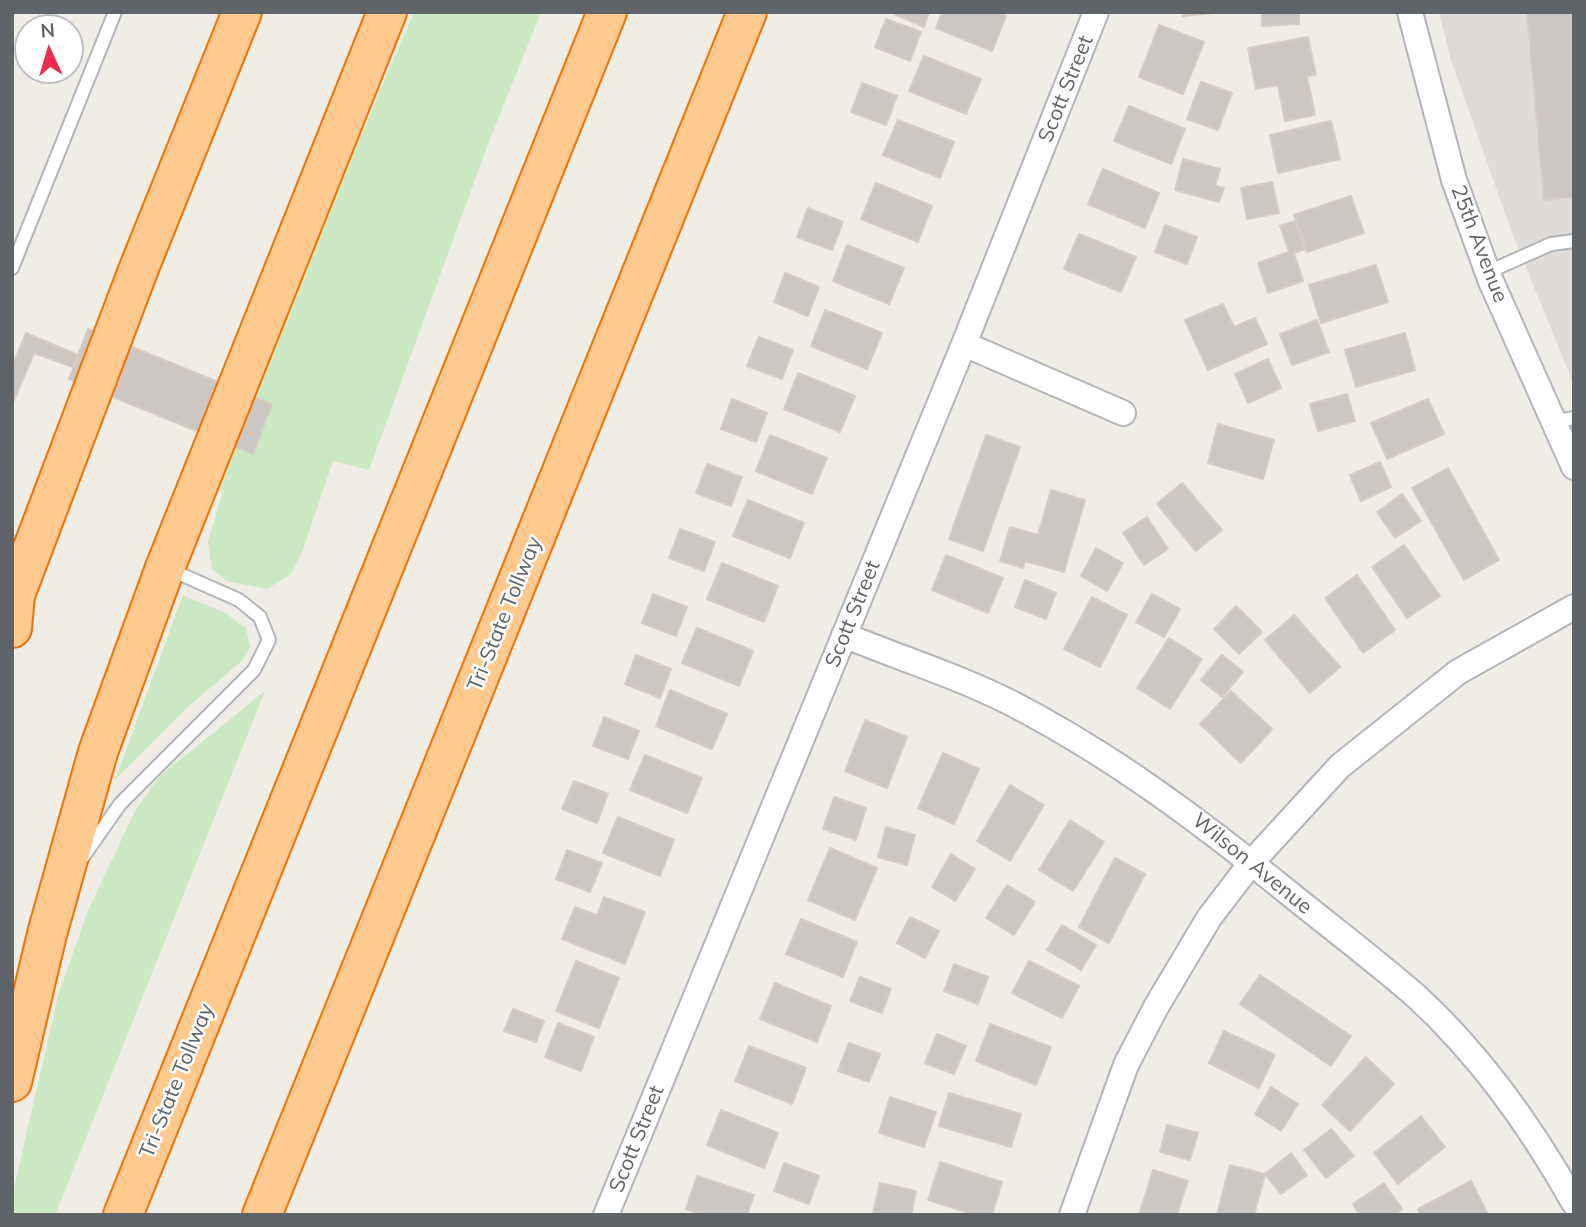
<!DOCTYPE html>
<style>
body{margin:0}
#map{position:relative;width:1586px;height:1227px;overflow:hidden;background:#f0ece6;font-family:Mulish,sans-serif}
canvas{display:block}
.frame{position:absolute;inset:0;border:14px solid #5e6467;pointer-events:none}
.north{position:absolute;left:14px;top:14px;width:70px;height:70px;box-sizing:border-box;background:#fff;border:2px solid #bfc1c2;border-radius:50%;rotate:356deg;font-size:19px;font-weight:700;line-height:28px;text-align:center;color:#5e6467}
.north::after{content:'';display:block;margin:auto;width:24px;height:32px;background:#f12c4a;clip-path:polygon(50% 0,100% 100%,50% 72%,0 100%)}
</style>
<div id="map">
<canvas width="1586" height="1227"></canvas>
<div class="frame"></div>
<div class="north">N</div>
</div>
<script>
const ctx = document.querySelector('canvas').getContext('2d');
ctx.lineJoin = 'round';
function paint(path, color) { ctx.fillStyle = color; ctx.fill(path, 'evenodd'); }
function strokePath(path, color, width, dash) { ctx.strokeStyle = color; ctx.lineWidth = width; ctx.lineCap = dash ? 'butt' : 'round'; ctx.setLineDash(dash || []); ctx.stroke(path); }
function write(font, color, halo, rows, align = 'center') {
  ctx.font = font + ' Mulish,sans-serif'; ctx.lineWidth = 5; ctx.setLineDash([]); ctx.textBaseline = 'middle'; ctx.strokeStyle = halo; ctx.fillStyle = color; for (const [text, x, y, turn = 0] of rows) {
    ctx.save(); ctx.translate(x, y); ctx.rotate((+turn || 0) * Math.PI / 180); ctx.textAlign = isNaN(turn) ? turn : align; if (halo) ctx.strokeText(text, 0, 0); ctx.fillText(text, 0, 0); ctx.restore();
  }
}
paint(new Path2D(`
 M1439 12H1574V385L1512 233 1451 60Z`), '#dfdbd8');
paint(new Path2D(`
 M414 12H541L488 144 369 470 333 461 302 552 291 574 267 589 227 581 212 569 208 542 223 491 212 483Z
 M183 595 225 613 246 628 250 647 242 661 189 706 115 780Z
 M265 691 55 1215H12V1197L58 996 87 913 135 811 160 776Z`), '#cbe9c2');
const building = new Path2D(`
 M890 12H929L924 27Z
 M942 12H998L1006 16 992 51 936 28Z
 M1183 12H1224L1183 16Z
 M1262 12H1299V24L1262 26Z
 M1527 12H1574V197L1544 200Z
 M886 19 921 32 910 61 875 47Z
 M1159 25 1204 42 1183 94 1139 77Z
 M1308 37 1316 75 1307 76 1315 115 1285 121 1278 85 1256 89 1248 48Z
 M924 56 981 79 966 114 909 91Z
 M1201 82 1232 93 1218 130 1187 119Z
 M862 83 897 96 886 125 851 112Z
 M1129 106 1185 129 1171 164 1114 141Z
 M898 120 954 142 940 178 883 155Z
 M1331 121 1340 159 1278 173 1270 135Z
 M1183 159 1220 169 1215 186 1224 188 1219 202 1175 190Z
 M1103 169 1159 193 1145 228 1088 204Z
 M1272 182 1279 213 1247 219 1241 188Z
 M876 183 932 206 918 242 861 219Z
 M1351 196 1364 233 1307 252 1294 215Z
 M808 208 843 222 832 250 797 237Z
 M1295 221 1305 249 1294 253 1303 281 1268 293 1258 263 1289 252 1280 226Z
 M1165 225 1197 237 1187 264 1155 252Z
 M1079 234 1136 257 1121 292 1064 269Z
 M847 245 904 268 889 304 833 281Z
 M1376 265 1388 302 1321 323 1309 285Z
 M785 273 819 287 808 316 774 302Z
 M1223 304 1234 327 1255 318 1267 344 1208 370 1185 320Z
 M825 310 882 333 867 369 811 346Z
 M1317 320 1329 352 1292 365 1280 334Z
 M88 329 272 404 253 454 69 379Z
 M26 333 78 355 73 367 34 353 12 405V367Z
 M1405 333 1415 370 1356 387 1345 350Z
 M759 337 793 350 782 379 747 366Z
 M1268 359 1281 388 1248 403 1235 374Z
 M798 373 855 396 840 432 784 409Z
 M1347 394 1355 421 1318 431 1310 404Z
 M732 399 767 413 756 442 721 429Z
 M1428 399 1444 434 1387 459 1371 423Z
 M1218 424 1274 440 1263 479 1208 463Z
 M770 435 827 458 812 494 756 471Z
 M986 435 1020 447 983 551 949 539Z
 M1380 462 1391 487 1361 501 1350 475Z
 M707 464 742 477 731 506 696 493Z
 M1448 468 1499 560 1464 580 1412 488Z
 M1182 483 1222 530 1196 551 1157 504Z
 M1051 490 1085 500 1064 572 1025 561 1023 568 1000 561 1010 527 1038 535Z
 M1402 494 1421 521 1395 538 1377 512Z
 M748 500 804 523 790 558 733 536Z
 M1147 517 1168 549 1144 565 1123 533Z
 M680 529 715 542 704 571 669 558Z
 M1404 545 1440 596 1407 618 1372 567Z
 M1096 548 1123 563 1107 591 1081 576Z
 M946 555 1003 578 988 613 932 590Z
 M722 563 778 586 764 622 707 599Z
 M1357 575 1395 630 1363 653 1325 598Z
 M1025 580 1056 593 1046 619 1015 607Z
 M653 594 687 607 676 636 642 623Z
 M1152 594 1180 609 1164 637 1136 622Z
 M1092 597 1127 615 1100 667 1064 649Z
 M1236 606 1262 632 1239 654 1214 629Z
 M1294 615 1340 667 1310 693 1265 640Z
 M697 628 753 651 739 686 682 663Z
 M1169 638 1202 659 1170 709 1137 688Z
 M636 655 671 669 660 698 625 684Z
 M1222 655 1243 672 1222 697 1201 680Z
 M670 690 727 714 712 749 656 726Z
 M1231 691 1272 729 1241 763 1200 724Z
 M604 717 639 731 628 759 593 746Z
 M865 720 907 737 887 788 845 771Z
 M943 753 979 769 954 824 918 808Z
 M645 755 702 778 687 813 630 790Z
 M574 781 608 794 597 823 562 809Z
 M1010 785 1044 805 1010 861 977 841Z
 M834 797 866 808 856 840 823 829Z
 M618 817 674 840 660 876 603 853Z
 M1070 820 1104 842 1073 891 1039 870Z
 M886 827 915 835 907 865 878 857Z
 M830 848 877 868 855 920 808 900Z
 M567 850 602 863 590 892 556 879Z
 M951 854 975 869 955 901 932 887Z
 M1115 858 1145 874 1109 943 1079 927Z
 M1007 885 1035 902 1014 935 986 918Z
 M604 897 645 912 625 964 562 939 575 907 597 915Z
 M910 917 939 931 925 958 897 943Z
 M801 919 857 942 843 977 786 954Z
 M1062 925 1096 945 1081 970 1047 950Z
 M576 961 619 978 599 1028 556 1011Z
 M1029 961 1079 986 1062 1018 1012 993Z
 M954 964 988 977 978 1004 944 991Z
 M1260 975 1351 1036 1331 1066 1240 1004Z
 M860 977 891 989 882 1013 850 1001Z
 M775 983 831 1006 817 1042 760 1019Z
 M513 1009 544 1021 536 1042 504 1031Z
 M558 1023 594 1037 581 1071 545 1057Z
 M990 1024 1051 1047 1036 1085 976 1061Z
 M1224 1031 1275 1055 1259 1088 1209 1063Z
 M937 1034 966 1046 954 1074 925 1063Z
 M849 1043 880 1054 869 1082 838 1071Z
 M749 1046 806 1068 792 1104 735 1081Z
 M1366 1057 1394 1084 1350 1131 1322 1105Z
 M1271 1087 1298 1104 1281 1131 1255 1114Z
 M949 1093 1021 1114 1011 1147 939 1126Z
 M890 1097 936 1112 924 1147 879 1133Z
 M721 1110 778 1133 764 1168 707 1145Z
 M1421 1116 1445 1147 1398 1184 1374 1153Z
 M1167 1125 1198 1133 1190 1160 1160 1152Z
 M1331 1129 1354 1156 1326 1178 1304 1150Z
 M1291 1153 1307 1175 1281 1194 1265 1174Z
 M940 1162 1002 1182 992 1215H976L928 1200Z
 M784 1163 819 1176 809 1204 774 1191Z
 M1230 1165 1265 1174 1254 1215H1217Z
 M1153 1170 1188 1181 1177 1215H1139Z
 M697 1176 754 1195 747 1215H704L686 1209Z
 M1471 1181 1488 1215H1421L1418 1209Z
 M880 1183 916 1191 911 1215 873 1213Z
 M1384 1183 1402 1209 1394 1215H1360L1353 1204Z`);
paint(building, '#ccc7c3');
strokePath(building, '#d6ccc4', 2);
const lane = new Path2D(`
 M12 268 115 12
 M1488 272 1551 244 1574 241
 M1552 422 1574 418
 M83 857 120 804 254 670 269 640 260 617 239 600 169 569`);
const street = new Path2D(`
 M1410 12 1454 180 1490 279 1574 467
 M964 344 1123 413
 M844 635C899 658 958 676 1011 703 1112 755 1201 822 1290 894 1332 928 1376 961 1417 997 1480 1055 1532 1128 1574 1203
 M606 1215 964 344 1096 12
 M1072 1215 1126 1065 1156 1007 1209 918 1251 863 1340 766 1458 672 1574 607`);
const highway = new Path2D(`
 M12 628 15 595 23 574 139 268 242 12
 M12 1082 47 934 98 752 165 568 387 12
 M123 1215 607 12
 M262 1215 747 12`);
strokePath(lane, '#b1b6b9', 16);
strokePath(street, '#b1b6b9', 28);
strokePath(highway, '#f77100', 42);
strokePath(lane, '#fff', 12);
strokePath(street, '#fff', 24);
strokePath(highway, '#ffc98f', 38);
write('21px', '#5e6467', '#fff', [
 ["Scott Street",1066,89,-68],
 ["25th Avenue",1479,244,69],
 ["Tri-State Tollway",505,614,-68],
 ["Scott Street",853,614,-68],
 ["Wilson Avenue",1252,864,39],
 ["Tri-State Tollway",177,1081,-68],
 ["Scott Street",637,1139,-68]
]);
</script>
